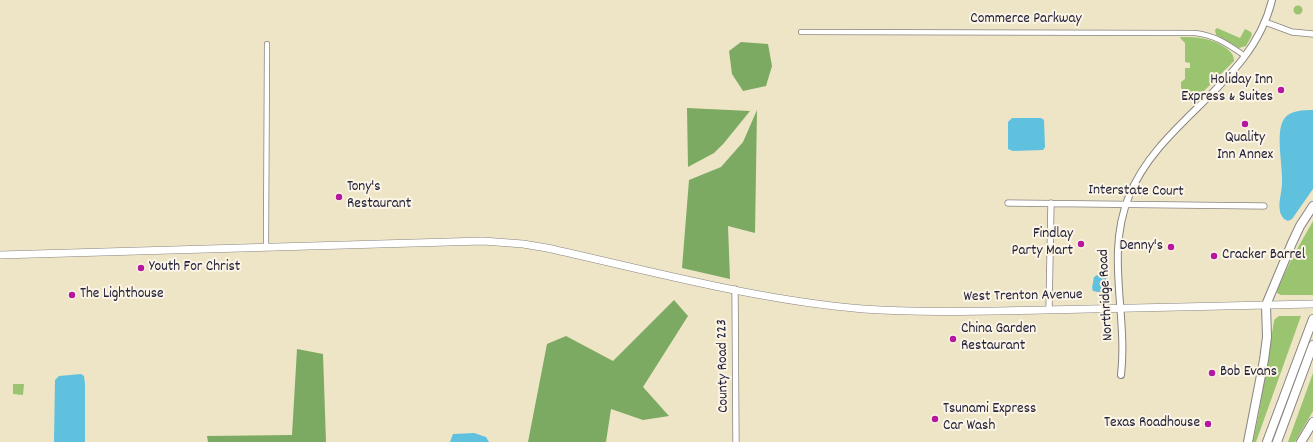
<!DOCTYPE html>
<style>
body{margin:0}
canvas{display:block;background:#ede5c6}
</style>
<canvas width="1313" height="442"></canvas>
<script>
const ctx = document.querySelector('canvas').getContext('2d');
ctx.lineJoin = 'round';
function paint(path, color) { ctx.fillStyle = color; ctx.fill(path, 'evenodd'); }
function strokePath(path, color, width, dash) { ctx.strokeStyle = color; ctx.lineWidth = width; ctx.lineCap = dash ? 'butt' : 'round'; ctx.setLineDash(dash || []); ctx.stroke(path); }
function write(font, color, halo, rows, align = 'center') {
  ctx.font = font + ' Dekko,sans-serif'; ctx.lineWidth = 4; ctx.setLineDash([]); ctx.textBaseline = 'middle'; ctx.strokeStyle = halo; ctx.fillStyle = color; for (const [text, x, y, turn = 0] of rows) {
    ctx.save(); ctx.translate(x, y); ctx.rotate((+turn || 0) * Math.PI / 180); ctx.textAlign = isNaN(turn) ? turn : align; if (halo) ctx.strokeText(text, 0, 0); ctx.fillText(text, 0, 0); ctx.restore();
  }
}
paint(new Path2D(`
 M1293.5 10a4.5 4.5 0 1 1 9 0a4.5 4.5 0 1 1-9 0Z
 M1217 28 1240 38 1245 29 1251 32 1252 35 1246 46 1239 48 1216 35 1215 30Z
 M1180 37C1198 37 1212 38 1226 48 1231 52 1234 55 1234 61L1196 99 1190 98 1182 90 1181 87V82L1185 79V68H1190V63L1185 62V43L1181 39Z
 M1313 221V295H1281L1277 293 1278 288 1292 258Z
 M1279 316H1301L1256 442H1253L1259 413 1274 321 1275 319Z
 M1313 373V411L1295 442H1288Z
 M13 384H24L23 395 13 394Z`), '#9bc470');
paint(new Path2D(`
 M741 42 768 44 772 66 766 86 743 91 732 74 729 51Z
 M687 108 750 111 724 143 714 153 688 167Z
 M757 110 755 233 728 226 730 279 682 268 689 180 721 167 743 142Z
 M674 300 688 316 643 387 669 416 643 420 611 409 606 442H528L547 344 566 336 613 361Z
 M297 349 323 354 326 442H208L207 436 292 435Z`), '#7caa62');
paint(new Path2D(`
 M1313 110V189L1292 219 1288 221 1284 219C1282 216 1280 214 1280 211 1278 202 1282 192 1282 183 1283 166 1275 132 1284 119 1290 110 1304 110 1313 110Z
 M1012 118H1041L1044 120 1045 147 1043 150 1013 151 1008 149V122Z
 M1102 272 1106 275 1107 287 1105 292H1098L1093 291 1092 288 1094 277Z
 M81 374 84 376 85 384V442H54L55 380 59 376Z
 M474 433 486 437 489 442H450L453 434Z`), '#60c1df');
const minor = new Path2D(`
 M801 32 1195 33C1215 35 1229 45 1245 56
 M266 247 267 44`);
const tertiary = new Path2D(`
 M1265 22 1292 32 1313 34
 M1008 203 1264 206
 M735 289 736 442
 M1049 309 1051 203`);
const secondary = new Path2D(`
 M1121 375C1128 314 1105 255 1129 196 1160 119 1252 84 1272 0`);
const primary = new Path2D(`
 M0 255 483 241 523 244 547 248C651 271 756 300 863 309 924 313 985 311 1045 310 1135 308 1224 306 1313 304`);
const motorway = new Path2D(`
 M1248 442 1264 360 1267 337 1266 305 1292 243 1300 226 1313 206
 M1267 442 1313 319
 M1277 442 1313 345
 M1301 442 1313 422`);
strokePath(minor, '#888480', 6);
strokePath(tertiary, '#888480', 7);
strokePath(secondary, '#888480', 8);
strokePath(primary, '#888480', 8);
strokePath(motorway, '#888480', 10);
strokePath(minor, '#fff', 4.5);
strokePath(tertiary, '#fff', 5.5);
strokePath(secondary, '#fff', 6);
strokePath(primary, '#fff', 7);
strokePath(motorway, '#fff', 8);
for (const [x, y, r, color] of [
 [1281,90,4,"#b5179e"],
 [1245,124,4,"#b5179e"],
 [339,197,4,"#b5179e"],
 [1081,244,4,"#b5179e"],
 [1171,247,4,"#b5179e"],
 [1214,256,4,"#b5179e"],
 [141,268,4,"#b5179e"],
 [72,295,4,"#b5179e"],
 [953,339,4,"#b5179e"],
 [1212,373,4,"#b5179e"],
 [935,419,4,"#b5179e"],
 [1208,424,4,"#b5179e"]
]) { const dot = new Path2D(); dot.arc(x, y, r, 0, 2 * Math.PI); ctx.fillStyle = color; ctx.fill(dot); strokePath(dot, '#fcf5e5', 1.5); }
write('15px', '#22223b', '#fcf5e5', [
 ["Commerce Parkway",1026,20],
 ["Interstate Court",1136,192,1],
 ["Northridge Road",1107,295,-93],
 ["West Trenton Avenue",1023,297,-1],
 ["County Road 223",724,366,-91]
]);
write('15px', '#22223b', '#fcf5e5', [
 ["Holiday Inn",1273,81,"right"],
 ["Express & Suites",1273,98,"right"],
 ["Quality",1245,139,"center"],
 ["Inn Annex",1245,156,"center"],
 ["Tony's",347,188],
 ["Restaurant",347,205],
 ["Findlay",1073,235,"right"],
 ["Party Mart",1073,252,"right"],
 ["Denny's",1163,247,"right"],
 ["Cracker Barrel",1222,256],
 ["Youth For Christ",149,268],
 ["The Lighthouse",80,295],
 ["China Garden",961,330],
 ["Restaurant",961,347],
 ["Bob Evans",1220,373],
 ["Tsunami Express",943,410],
 ["Car Wash",943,427],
 ["Texas Roadhouse",1200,424,"right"]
], 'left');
</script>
